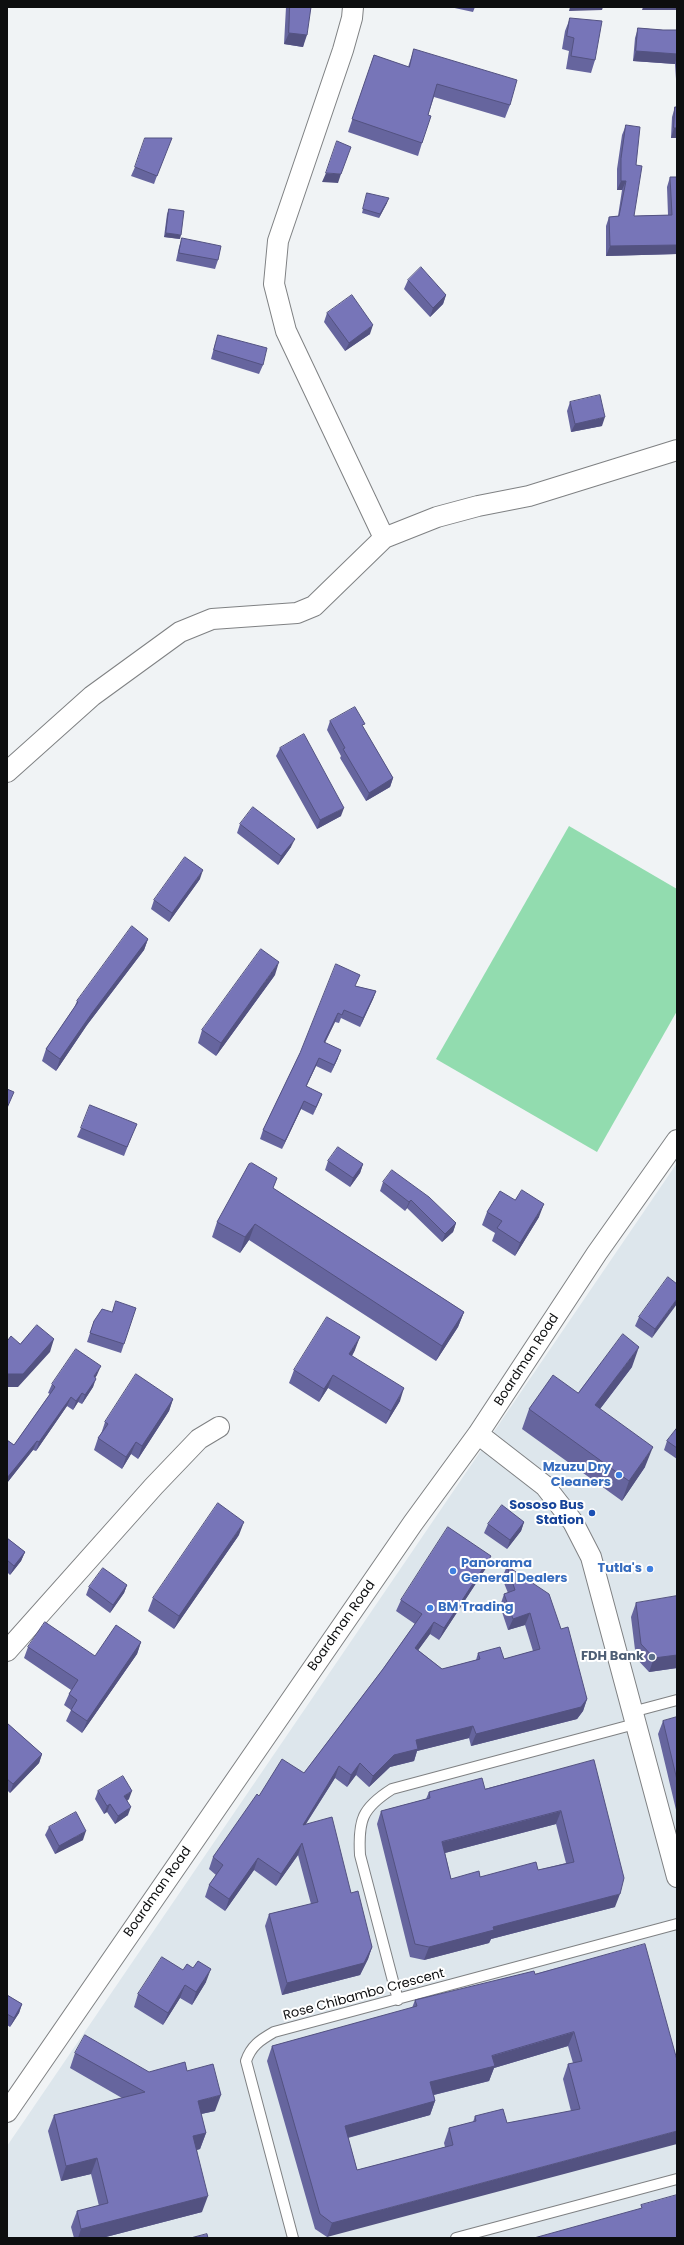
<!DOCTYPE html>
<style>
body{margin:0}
#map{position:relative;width:684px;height:2245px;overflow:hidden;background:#f0f3f5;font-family:Poppins,sans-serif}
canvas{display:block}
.frame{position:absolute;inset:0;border:8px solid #0d0e0f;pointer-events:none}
</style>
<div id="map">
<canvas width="684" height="2245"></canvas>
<div class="frame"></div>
</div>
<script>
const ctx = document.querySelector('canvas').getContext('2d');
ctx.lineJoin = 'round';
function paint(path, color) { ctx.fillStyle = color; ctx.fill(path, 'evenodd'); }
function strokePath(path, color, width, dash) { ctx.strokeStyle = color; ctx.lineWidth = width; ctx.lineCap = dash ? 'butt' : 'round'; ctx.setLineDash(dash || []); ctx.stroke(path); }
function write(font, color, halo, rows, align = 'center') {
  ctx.font = font + ' Poppins,sans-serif'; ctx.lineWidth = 4; ctx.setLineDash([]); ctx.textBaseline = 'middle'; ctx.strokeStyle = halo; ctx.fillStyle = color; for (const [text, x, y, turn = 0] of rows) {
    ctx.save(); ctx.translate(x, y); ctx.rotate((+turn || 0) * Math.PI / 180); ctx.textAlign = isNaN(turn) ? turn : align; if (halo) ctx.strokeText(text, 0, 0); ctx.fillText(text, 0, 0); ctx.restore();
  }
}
paint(new Path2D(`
 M677 1163V2238H7V2146Z`), '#dde6ec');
paint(new Path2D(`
 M569 826 677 889V1011L597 1152 436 1059Z`), '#92dcaf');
const service = new Path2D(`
 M632 1712 677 1700
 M398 2000 360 1855C358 1820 362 1808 392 1789L635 1724
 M293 2238 246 2061C251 2046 260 2040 274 2032L677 1924
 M456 2238 677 2179`);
const minor = new Path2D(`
 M353 7 352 18 343 50 278 241 274 284 286 331 384 538
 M7 772 92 696 180 632 212 619 297 613 314 606 384 538 437 517 478 506 529 496 677 450
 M478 1434 545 1486 573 1522 591 1557 677 1877
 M7 1651 154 1486 199 1439 219 1427
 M7 2112 413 1523 478 1434 597 1253 677 1140`);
strokePath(service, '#7f8183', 12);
strokePath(minor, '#7f8183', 22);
strokePath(service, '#fff', 10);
strokePath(minor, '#fff', 20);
paint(new Path2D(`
 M286 7H311L303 47 284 44Z
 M450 7H475L473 12Z
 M570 18 595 60 591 73 566 69 569 51 562 49 565 31Z
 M638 28 663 30H677V79H676L675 64 633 61 635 38Z
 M414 49 510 105 505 118 434 97 428 115 422 143 418 156 348 132 374 55 408 67Z
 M675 107 677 138H671L672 117Z
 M626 125 636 165 634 216 668 215 667 187 670 177 677 254 606 256V226L609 217 618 216 622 190H617V169L622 135Z
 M168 146 154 184 131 176 135 167Z
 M367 193 387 203 379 218 362 213Z
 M169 209 180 239 164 237 167 214Z
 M182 238 218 260 215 269 176 261 179 247Z
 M408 280 446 295 443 304 430 317 404 289Z
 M327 313 370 334 345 351 324 322Z
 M218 335 263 365 259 374 211 359 215 344Z
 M570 402 602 426 571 432 567 411Z
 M330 721 363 727 393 778 390 787 366 801 340 758 341 756 327 730Z
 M280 748 341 816 317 829 276 756Z
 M240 824 291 847 278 865 237 833Z
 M200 879 169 922 151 909 154 900Z
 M148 939 144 950 87 1025 56 1071 42 1061 46 1049 74 1008 77 1001Z
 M275 975 216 1056 198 1043 202 1030Z
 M356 986 376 991 373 999 360 1027 341 1018 339 1023 335 1022 325 1043 338 1058 331 1073 316 1066 306 1086 322 1094 313 1115 301 1109 282 1149 260 1139 263 1130 300 1053Z
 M81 1128 133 1133 124 1156 77 1137Z
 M328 1161 363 1164 360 1173 350 1187 325 1170Z
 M277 1178 273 1188 464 1312 458 1327 436 1361 249 1240 240 1253 212 1237 217 1222Z
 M383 1182 456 1223 453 1232 442 1242 407 1208 405 1211 380 1191Z
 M487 1212 539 1217 515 1256 492 1241 495 1233 482 1225Z
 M677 1284 652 1338 635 1326 639 1317Z
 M94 1321 124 1344 121 1353 87 1342Z
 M355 1350 352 1356 400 1401 386 1424 328 1388 319 1402 289 1383 294 1370Z
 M632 1367 600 1409 645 1467 622 1501 522 1429 529 1409 578 1393Z
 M97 1375 95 1378 93 1387 82 1404 78 1402 73 1410 67 1406 36 1451 33 1450 7 1483V1440L14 1445 50 1394 48 1393 52 1384Z
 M173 1399 169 1411 138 1459 131 1454 122 1469 94 1450 98 1438 101 1434 105 1422Z
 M677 1428V1459L664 1450 667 1441Z
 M524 1522 521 1531 507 1549 484 1533 488 1524Z
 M239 1535 174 1629 148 1611 153 1598Z
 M7 1538 25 1552 21 1561 10 1575 7 1572Z
 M507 1566 561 1629 587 1699 583 1711 577 1719 471 1746 469 1738 417 1751 414 1761 390 1767 369 1787 356 1775 347 1787 335 1778 306 1824 351 1893 372 1947 368 1959 360 1975 282 1995 265 1926 269 1914 311 1904 298 1855 276 1886 254 1870 225 1911 205 1897 209 1885 216 1875 209 1869 213 1857 259 1796 304 1773 383 1669 415 1624 396 1611 401 1600 486 1568 439 1640 430 1634 418 1650 442 1669 476 1660 478 1653 504 1659 533 1651 525 1625 508 1630 500 1606 504 1594 508 1593 502 1578Z
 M127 1585 124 1593 110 1613 86 1595 89 1587Z
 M677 1596V1668L649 1672 636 1658 631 1617 636 1603Z
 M141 1642 137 1654 82 1733 66 1721 71 1710 64 1705 69 1694 71 1690 24 1658 28 1647 95 1656Z
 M677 1717V1814L658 1734 663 1721Z
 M7 1723 42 1754 39 1763 10 1793 7 1790Z
 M594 1760 615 1907 491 1939 489 1943 424 1960 410 1957 377 1824 381 1811 426 1799 429 1792 485 1789ZM556 1824 566 1863 538 1870 480 1877 451 1879 445 1853Z
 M98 1791 129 1799 127 1801 128 1815 115 1824 107 1812 104 1814 95 1799Z
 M49 1827 83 1840 55 1854 45 1835Z
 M183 1970 206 1982 192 2005 180 1998 163 2025 134 2007 138 1994Z
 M535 1974 677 2060 327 2237 315 2229 267 2061 272 2046 412 2008 415 2000ZM568 2046 573 2063 568 2064 563 2079 571 2111 507 2123 475 2116 473 2122 449 2128 444 2143 445 2147 357 2170 348 2138 430 2115 435 2101 434 2095 489 2081 494 2068Z
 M7 1995 22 2004 19 2013 10 2027 7 2025Z
 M75 2053 149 2072 187 2071 215 2111 201 2114 206 2133 200 2149 197 2150 202 2212 102 2238H74L71 2227 77 2211 99 2206 91 2174 61 2181 48 2131 54 2115 122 2098 70 2068Z`), '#66659e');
paint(new Path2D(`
 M570 7H603L602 10 569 11Z
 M643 7H677V10H642Z
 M289 33 307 35 303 47 284 44Z
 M636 51 677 54V57L675 64 633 61Z
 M674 128H677V138H671Z
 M326 173 341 174 338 183 322 182Z
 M621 181H626L622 190H617Z
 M389 198 387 203 379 218 380 214Z
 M166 233 181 235 180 239 164 237Z
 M677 245V254L606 256 610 246Z
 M446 295 443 304 430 317 433 308Z
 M373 325 370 334 345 351 349 343Z
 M605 417 602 426 571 432 575 424Z
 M393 778 390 787 366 801 369 793Z
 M344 808 341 816 317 829 320 820Z
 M295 839 291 847 278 865 281 856Z
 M203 870 200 879 169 922 172 913Z
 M148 939 144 950 87 1025 56 1071 60 1059 92 1013Z
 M279 962 275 975 216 1056 221 1043Z
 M376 991 373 999 360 1027 363 1018Z
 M338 1013 335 1022 321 1050 324 1042Z
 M341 1050 338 1058 331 1073 334 1065Z
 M319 1058 316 1066 303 1094 306 1086Z
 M322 1094 319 1102 313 1115 316 1107Z
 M304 1101 301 1109 282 1149 285 1141Z
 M363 1164 360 1173 350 1187 353 1178Z
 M411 1200 407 1208 405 1211 409 1202Z
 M544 1204 539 1217 515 1256 520 1243Z
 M456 1223 453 1232 442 1242 445 1234Z
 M255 1224 249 1240 240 1253 245 1237Z
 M677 1299V1304L652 1338 655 1329Z
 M464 1312 458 1327 436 1361 442 1346Z
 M360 1337 355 1350 345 1367 349 1354Z
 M54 1339 50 1352 18 1387H7V1374Z
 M639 1347 632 1367 587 1426 595 1405Z
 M101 1366 97 1375 90 1385 94 1376Z
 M333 1375 328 1388 319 1402 324 1389Z
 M96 1379 93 1387 82 1404 85 1395Z
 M404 1388 400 1401 386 1424 391 1411Z
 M82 1393 78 1402 73 1410 76 1401Z
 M71 1397 67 1406 36 1451 39 1442Z
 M173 1399 169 1411 138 1459 142 1446Z
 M37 1441 33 1450 7 1483V1478Z
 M136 1442 131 1454 122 1469 126 1457Z
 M653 1447 645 1467 622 1501 629 1481Z
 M244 1522 239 1535 174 1629 179 1616Z
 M524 1522 521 1531 507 1549 510 1540Z
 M25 1552 21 1561 10 1575 14 1566Z
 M491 1556 486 1568 439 1640 444 1628Z
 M127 1585 124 1593 110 1613 113 1605Z
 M530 1613 525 1625 508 1630 513 1619Z
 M434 1622 430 1634 411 1660 415 1648Z
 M141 1642 137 1654 82 1733 87 1721Z
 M677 1655V1668L649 1672 654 1658Z
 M587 1699 583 1711 577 1719 471 1746 476 1734Z
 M473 1726 469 1738 417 1751 414 1761 390 1767 369 1787 373 1776 394 1755 416 1740Z
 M42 1754 39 1763 10 1793 13 1784Z
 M360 1763 356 1775 347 1787 351 1775Z
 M339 1766 335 1778 298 1836 303 1825Z
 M132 1791 129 1799 121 1804 124 1796Z
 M110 1804 107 1812 104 1814 107 1806Z
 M131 1807 128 1815 115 1824 118 1816Z
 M561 1811 556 1824 437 1855 442 1842Z
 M86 1831 83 1840 55 1854 59 1846Z
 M302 1843 298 1855 276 1886 281 1874Z
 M258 1858 254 1870 225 1911 229 1899Z
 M620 1894 615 1907 491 1939 489 1943 424 1960 429 1947 493 1927Z
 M372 1947 368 1959 360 1975 282 1995 287 1983Z
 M211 1969 206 1982 192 2005 196 1992Z
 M185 1985 180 1998 163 2025 168 2013Z
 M22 2004 19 2013 10 2027 14 2018Z
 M574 2032 568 2046 494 2068 489 2081 425 2097 430 2082 492 2056Z
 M221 2095 215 2111 192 2116 198 2101Z
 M435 2101 430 2115 339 2140 345 2126Z
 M677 2131V2144L327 2237 332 2223Z
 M206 2133 200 2149 188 2152 193 2136Z
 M97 2158 91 2174 61 2181 66 2166Z
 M208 2196 202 2212 102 2238H78L81 2229Z`), '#535281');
const building = new Path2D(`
 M290 7H311L307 35 289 33Z
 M570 18 602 21 595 60 571 56 574 38 567 36Z
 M638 28 663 30H677V54L636 51Z
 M414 49 517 80 510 105 437 84 428 115 431 116 422 143 352 119 374 55 409 67Z
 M675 107H677V128H674Z
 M626 125 640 127 636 165 642 166 634 216 672 215 670 177H677V245L610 246 609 217 619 216 626 181H621V159Z
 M145 138H172L157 176 135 167Z
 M337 141 351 147 341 174 326 173Z
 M367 193 389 198 380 214 363 209Z
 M169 209 184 211 181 235 166 233Z
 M182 238 221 246 218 260 179 253Z
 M421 267 446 295 433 308 408 280Z
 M352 295 373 325 349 343 327 313Z
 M218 335 267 348 263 365 214 350Z
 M600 395 605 417 575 424 570 402Z
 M355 707 365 724 362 725 393 778 369 793 343 749 345 748 330 721Z
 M304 734 344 808 320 820 280 748Z
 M253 807 295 839 281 856 240 824Z
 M185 857 203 870 172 913 154 900Z
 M132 926 148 939 92 1013 60 1059 46 1049 78 1002 77 1001Z
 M261 949 279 962 221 1043 202 1030Z
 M336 964 360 975 355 986 376 991 363 1018 344 1010 342 1015 338 1013 324 1042 341 1050 334 1065 319 1058 306 1086 322 1094 316 1107 304 1101 285 1141 263 1130 300 1053Z
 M7 1089 14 1092 7 1108Z
 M90 1105 137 1124 127 1147 81 1128Z
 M338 1147 363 1164 353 1178 328 1161Z
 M252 1163 277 1178 273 1188 464 1312 442 1346 255 1224 245 1237 217 1222 249 1164Z
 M392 1170 429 1197 456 1223 445 1234 411 1200 409 1202 383 1182Z
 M522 1190 544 1204 520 1243 497 1228 502 1221 487 1212 500 1191 515 1200Z
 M668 1277 677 1284V1299L655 1329 639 1317Z
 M116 1301 136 1308 124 1344 90 1333 94 1321 102 1309 112 1312Z
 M327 1317 360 1337 349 1354 404 1388 391 1411 333 1375 324 1389 294 1370Z
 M37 1325 54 1339 23 1374H7V1339L8 1340 11 1336 20 1344Z
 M623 1334 639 1347 595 1405 653 1447 629 1481 529 1409 553 1375 578 1393Z
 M76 1349 101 1366 94 1376 96 1379 85 1395 82 1393 76 1401 71 1397 39 1442 37 1441 7 1478V1440L14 1445 55 1387 52 1384Z
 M136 1374 173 1399 142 1446 136 1442 126 1457 98 1438 108 1424 105 1422Z
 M677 1428V1448L667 1441Z
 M218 1503 244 1522 179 1616 153 1598Z
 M502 1505 524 1522 510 1540 488 1524Z
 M448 1527 491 1556 444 1628 434 1622 415 1648 442 1669 480 1659 478 1653 500 1647 504 1659 540 1649 530 1613 513 1619 504 1594 515 1590 507 1566 549 1594 561 1629 568 1627 587 1699 581 1707 476 1734 473 1726 416 1740 418 1749 394 1755 373 1776 360 1763 351 1775 339 1766 303 1825 332 1817 351 1893 358 1891 372 1947 364 1963 287 1983 269 1914 318 1902 302 1843 281 1874 258 1858 229 1899 209 1885 223 1865 213 1857 257 1794 259 1796 282 1759 304 1773 383 1669 422 1614 401 1600Z
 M7 1538 25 1552 14 1566 7 1560Z
 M103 1568 127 1585 113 1605 89 1587Z
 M677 1596V1655L654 1658 641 1644 636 1603Z
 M45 1622 95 1656 116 1625 141 1642 87 1721 71 1710 77 1700 69 1694 78 1680 28 1647Z
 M677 1717V1780L663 1721Z
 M7 1723 42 1754 13 1784 7 1779Z
 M594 1760 624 1878 620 1894 493 1927 494 1930 429 1947 415 1944 381 1811 430 1798 429 1792 482 1778 485 1789ZM561 1811 574 1862 538 1870 536 1862 480 1877 479 1871 451 1879 442 1842Z
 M123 1776 132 1791 124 1796 131 1807 118 1816 110 1804 107 1806 98 1791Z
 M76 1812 86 1831 59 1846 49 1827Z
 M645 1944 677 2060V2131L332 2223 320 2214 272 2046 417 2006 415 2000 534 1971 535 1974ZM574 2032 582 2061 568 2064 580 2109 507 2123 503 2109 475 2116 476 2121 449 2128 453 2145 357 2170 345 2126 435 2101 430 2082 495 2066 492 2056Z
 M162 1957 183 1970 187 1964 193 1968 198 1961 211 1969 196 1992 185 1985 168 2013 138 1994Z
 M7 1995 22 2004 14 2018 7 2014Z
 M85 2035 149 2072 185 2062 187 2071 213 2064 221 2095 198 2101 206 2133 193 2136 208 2196 81 2229 77 2211 108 2203 97 2158 66 2166 54 2115 145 2092 75 2053Z
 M677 2195V2238H534L642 2208 641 2205Z
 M207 2234 208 2238H191Z`);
paint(building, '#7775b8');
strokePath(building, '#535281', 1);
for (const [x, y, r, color] of [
 [619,1475,4,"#3f7fe0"],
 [592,1513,4,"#1a4fb4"],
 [650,1569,4,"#3f7fe0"],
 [453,1571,4,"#3f7fe0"],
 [430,1608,4,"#3f7fe0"],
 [652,1657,4,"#5c6f8a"]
]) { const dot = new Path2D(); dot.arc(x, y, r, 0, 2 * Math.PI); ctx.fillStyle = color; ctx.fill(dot); strokePath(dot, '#fff', 1.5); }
write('13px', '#0d0e0f', '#fff', [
 ["Boardman Road",527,1360,-57],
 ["Boardman Road",342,1626,-55],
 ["Boardman Road",158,1892,-55],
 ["Rose Chibambo Crescent",364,1995,-15]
]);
write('bold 13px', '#366cbe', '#fff', [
 ["Mzuzu Dry",611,1468],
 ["Cleaners",611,1483],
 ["Panorama",461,1564,"left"],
 ["General Dealers",461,1579,"left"],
 ["Tutla's",642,1569],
 ["BM Trading",438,1608,"left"]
], 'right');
write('bold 13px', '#164399', '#fff', [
 ["Sososo Bus",584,1506],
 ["Station",584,1521]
], 'right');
write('bold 13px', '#4e5e75', '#fff', [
 ["FDH Bank",644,1657]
], 'right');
</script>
